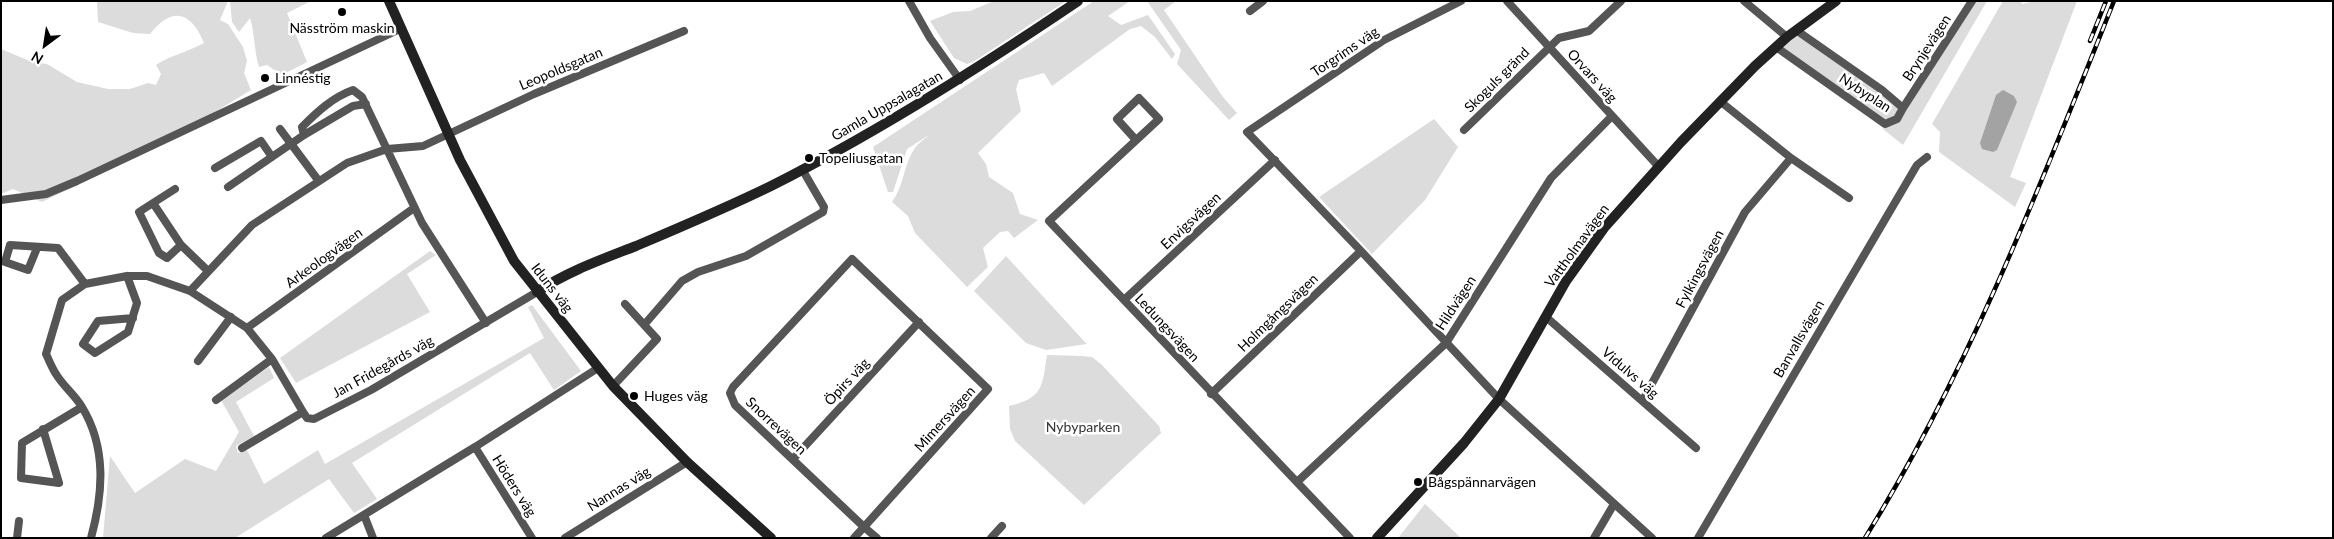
<!DOCTYPE html>
<meta charset="utf-8">
<style>
body{margin:0}
#map{position:relative;width:2334px;height:539px;overflow:hidden;background:#fff;font-family:Lato,sans-serif}
canvas{display:block}
.frame{position:absolute;inset:0;border:2px solid #000;pointer-events:none}
.north{position:absolute;left:20px;top:20px;width:50px;height:50px;-webkit-text-stroke:4px #fff;paint-order:stroke;rotate:211deg;font-size:14px;font-weight:700;line-height:20px;text-align:center;color:#000}
.north::after{content:'';display:block;margin:auto;width:18px;height:22px;background:#000;clip-path:polygon(50% 0,100% 100%,50% 72%,0 100%)}
</style>
<div id="map">
<canvas width="2334" height="539"></canvas>
<div class="frame"></div>
<div class="north">N</div>
</div>
<script>
const ctx = document.querySelector('canvas').getContext('2d');
ctx.lineJoin = 'round';
function paint(path, color) { ctx.fillStyle = color; ctx.fill(path, 'evenodd'); }
function strokePath(path, color, width, dash) { ctx.strokeStyle = color; ctx.lineWidth = width; ctx.lineCap = dash ? 'butt' : 'round'; ctx.setLineDash(dash || []); ctx.stroke(path); }
function write(font, color, halo, rows, align = 'center') {
  ctx.font = font + ' Lato,sans-serif'; ctx.lineWidth = 5; ctx.setLineDash([]); ctx.textBaseline = 'middle'; ctx.strokeStyle = halo; ctx.fillStyle = color; for (const [text, x, y, turn = 0] of rows) {
    ctx.save(); ctx.translate(x, y); ctx.rotate((+turn || 0) * Math.PI / 180); ctx.textAlign = isNaN(turn) ? turn : align; if (halo) ctx.strokeText(text, 0, 0); ctx.fillText(text, 0, 0); ctx.restore();
  }
}
paint(new Path2D(`
 M97 1H228L220 20 228 24 243 47 247 61 244 73 251 90 159 146 42 202 13 189 1 194V49L32 62 47 64 77 82 108 89H130L148 83 156 85 161 74 156 65C171 55 188 52 204 43 191 11 172 6 150 34L133 33 98 22Z
 M230 1H311L287 13 307 62 282 75 267 65 259 67C254 51 255 34 250 18L239 32 232 22Z
 M994 1H1066L973 62 967 64 954 58 930 21 953 12 970 11Z
 M1094 1H1130L1108 16 1121 25 1148 15 1175 54 1172 59 1155 37 1141 26 1130 29 1052 86 1044 73 1019 80 1016 89 1021 111 978 153 986 164 989 177 1013 193 1020 214 1038 220 1014 238 1008 231 1000 232 983 248 988 267 967 287 915 233 908 216 892 202C905 184 903 165 915 148 918 143 925 139 929 135L907 149 893 192H888L873 147Z
 M1147 1H1176L1164 10 1223 97 1237 113 1229 120 1177 64 1181 50Z
 M1972 1H1987L1903 145 1883 129 1885 124 1776 47 1796 30 1903 108Z
 M2003 1H2021L2022 4 2036 1H2077L2010 177 2026 183 2015 207 1939 152 1940 132 1932 124Z
 M1434 119 1458 147 1425 200 1372 254 1319 197Z
 M430 251 436 255 407 274 430 312 296 383 280 358Z
 M1006 256 1083 340 1087 344 1046 350 1026 343 974 291Z
 M532 305 581 371 554 390 530 353 352 463 377 499 354 513 329 479 235 538H103L110 456 135 493 185 459 216 471 239 432 221 400 269 367 274 378 236 402 254 436 236 446 238 453 247 450 264 484 318 450 325 464 544 338 528 307Z
 M1047 355 1082 356 1092 357 1102 365 1159 426 1161 433 1084 505 1015 441 1010 429 1009 406C1043 398 1042 387 1047 355Z
 M1425 504 1461 538H1398Z`), '#dcdcdc');
paint(new Path2D(`
 M2003 90 2014 96 2017 102 1997 150 1993 152 1982 149 1980 143 1996 95Z`), '#a3a3a3');
strokePath(new Path2D(`
 M909 1 930 38 960 80
 M1461 1 1384 40 1247 132 1361 251 1499 399 1652 538
 M1507 1 1659 167
 M1744 1 1787 37
 M1250 11 1263 1
 M1776 47 1885 124 1897 119 1903 108 1882 90 1796 30
 M1721 102 1791 158 1849 198
 M1903 108 1972 1
 M280 129 318 180
 M1464 130 1559 38 1589 31 1621 1
 M304 135 302 127C317 112 333 97 353 90L362 97 422 223 486 323
 M1136 140 1117 119 1139 98 1159 119 1049 221 1350 538
 M215 168 261 141 272 157
 M228 187 304 135 353 106 366 104
 M1 200 46 194 77 181 400 29
 M153 203 175 189
 M181 245 167 258 159 253 139 212 153 203 181 245 208 271
 M37 248 28 270 5 262 10 245 58 248 85 284
 M127 276 137 303 128 332 95 353 83 344 98 321 133 318
 M190 291 252 225 347 163 387 149 423 146 534 94 684 31
 M1124 300 1275 160
 M1546 317 1696 448
 M644 325 682 281 698 272 746 256 823 212 824 207 802 169
 M247 328 414 208
 M198 361 231 317
 M613 386 657 339 625 304
 M1211 394 1361 251
 M216 400 272 359
 M1643 400 1745 212 1791 158
 M43 429 59 483 21 478 22 443 82 407
 M475 447 532 538
 M242 448 303 412 307 418 314 419 371 390 537 292
 M793 459 919 322
 M1297 482 1446 343 1551 178 1611 117
 M364 515 373 538
 M17 538 19 521
 M91 538C103 494 107 448 82 407 75 395 63 386 56 374 52 368 49 360 46 354L62 300 85 284 127 276H147L190 291 247 328 272 359 303 412
 M326 538 475 447 598 368
 M565 538 687 462
 M854 538 864 527 988 389 852 259 733 387 730 393 735 405 864 527 877 538
 M991 538 1002 526
 M1594 538 1614 504
 M1698 538 1917 165 1927 157`), '#555', 8);
strokePath(new Path2D(`
 M389 1 460 160 514 261 613 386 687 462 771 538
 M537 292C566 272 603 259 636 246 681 227 726 208 771 186 878 132 979 68 1078 1
 M1377 538 1464 443 1499 399 1566 281 1604 228 1681 142 1755 66 1787 37 1836 1`), '#222', 10);
const rail = new Path2D(`
 M2090 41 2106 1
 M1865 538C1969 370 2041 184 2114 1`);
strokePath(rail, '#000', 4.5);
strokePath(rail, '#fff', 2.5, [8]);
for (const [x, y, r, color] of [
 [342,12,5,"#000"],
 [265,78,5,"#000"],
 [809,158,5,"#000"],
 [634,396,5,"#000"],
 [1418,482,5,"#000"]
]) { const dot = new Path2D(); dot.arc(x, y, r, 0, 2 * Math.PI); ctx.fillStyle = color; ctx.fill(dot); strokePath(dot, '#fff', 2); }
write('14px', '#000', '#fff', [
 ["Näsström maskin",342,28,"center"],
 ["Linnéstig",275,78],
 ["Topeliusgatan",819,158],
 ["Huges väg",644,396],
 ["Bågspännarvägen",1428,482]
], 'left');
write('14px', '#000', '#fff', [
 ["Brynjevägen",1927,48,-57],
 ["Torgrims väg",1345,52,-34],
 ["Leopoldsgatan",561,69,-23],
 ["Orvars väg",1592,76,48],
 ["Skoguls gränd",1497,80,-45],
 ["Nybyplan",1865,93,33],
 ["Gamla Uppsalagatan",887,106,-30],
 ["Envigsvägen",1191,221,-43],
 ["Vattholmavägen",1577,246,-54],
 ["Arkeologvägen",324,258,-36],
 ["Fylkingsvägen",1700,269,-62],
 ["Iduns väg",552,288,52],
 ["Hildvägen",1456,303,-57],
 ["Holmgångsvägen",1278,313,-44],
 ["Ledungsvägen",1167,328,47],
 ["Banvallsvägen",1799,339,-60],
 ["Jan Fridegårds väg",383,367,-29],
 ["Vidulvs väg",1630,373,41],
 ["Öpirs väg",847,382,-47],
 ["Mimersvägen",945,419,-48],
 ["Snorrevägen",776,426,43],
 ["Höders väg",514,486,58],
 ["Nannas väg",619,489,-32]
]);
write('14px', '#333', '#fff', [
 ["Nybyparken",1083,427]
]);
</script>
